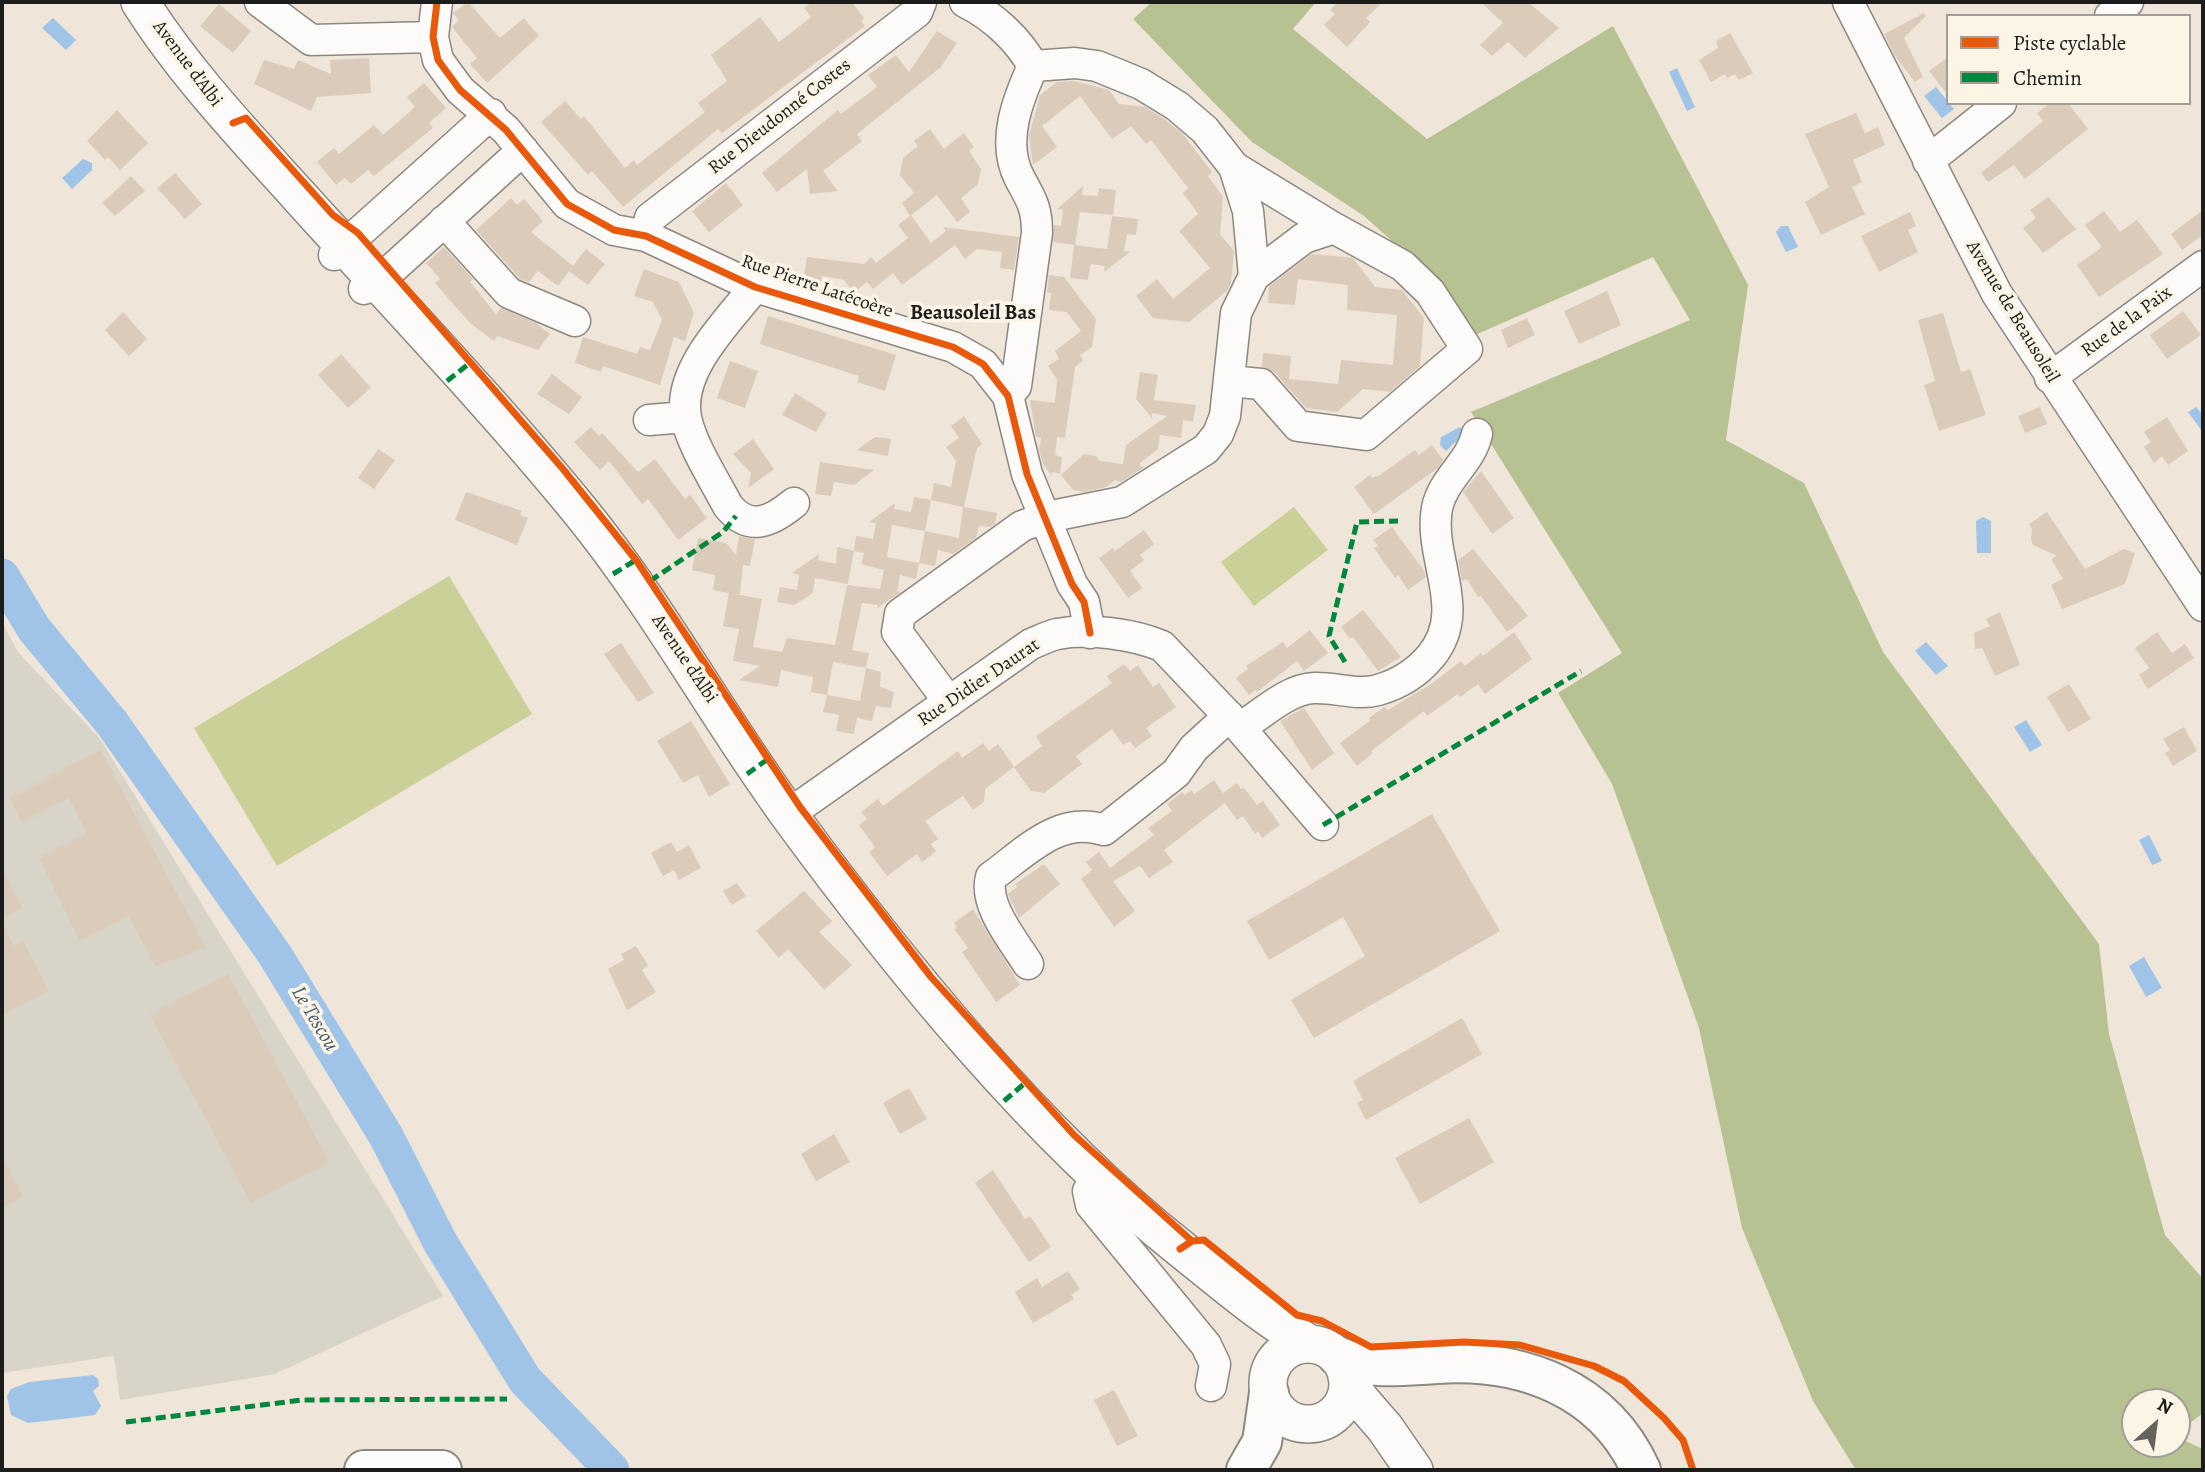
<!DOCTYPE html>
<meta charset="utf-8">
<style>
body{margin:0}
#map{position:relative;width:2205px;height:1472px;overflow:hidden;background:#efe6d9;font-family:Alegreya,serif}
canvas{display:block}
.frame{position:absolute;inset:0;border:4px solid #1c1c1c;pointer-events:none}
.legend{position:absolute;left:1946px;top:14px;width:245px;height:91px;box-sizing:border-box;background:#fcf5e5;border:2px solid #a29e95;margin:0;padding:9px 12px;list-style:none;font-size:21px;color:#1c1c1c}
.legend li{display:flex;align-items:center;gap:14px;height:35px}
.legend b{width:35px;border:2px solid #a29e95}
.north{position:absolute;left:2121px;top:1388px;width:70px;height:70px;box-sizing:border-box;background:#fcf5e5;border:2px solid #a29e95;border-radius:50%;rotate:28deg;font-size:19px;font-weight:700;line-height:28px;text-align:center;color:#1c1c1c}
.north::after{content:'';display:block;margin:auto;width:24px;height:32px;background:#66635e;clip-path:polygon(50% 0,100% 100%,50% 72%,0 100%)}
</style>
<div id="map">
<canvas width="2205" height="1472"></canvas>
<div class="frame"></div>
<ul class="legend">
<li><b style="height:9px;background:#e8590c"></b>Piste cyclable</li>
<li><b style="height:9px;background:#00873e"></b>Chemin</li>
</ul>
<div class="north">N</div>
</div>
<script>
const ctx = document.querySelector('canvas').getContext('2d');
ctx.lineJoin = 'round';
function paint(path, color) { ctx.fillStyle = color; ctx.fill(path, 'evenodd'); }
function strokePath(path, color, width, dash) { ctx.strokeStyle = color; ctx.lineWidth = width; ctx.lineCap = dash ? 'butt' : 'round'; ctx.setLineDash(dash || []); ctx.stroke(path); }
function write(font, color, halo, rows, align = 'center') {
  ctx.font = font + ' Alegreya,serif'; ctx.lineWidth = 7; ctx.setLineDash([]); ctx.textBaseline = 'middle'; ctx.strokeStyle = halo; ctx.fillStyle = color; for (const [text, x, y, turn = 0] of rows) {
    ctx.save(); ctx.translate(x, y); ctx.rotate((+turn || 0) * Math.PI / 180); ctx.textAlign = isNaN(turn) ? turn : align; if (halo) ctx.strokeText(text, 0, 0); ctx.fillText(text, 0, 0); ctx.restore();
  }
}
paint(new Path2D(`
 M2 622 18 652 100 739 443 1296 275 1374 120 1400 114 1356 2 1373Z`), '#d8d4c7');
paint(new Path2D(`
 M1294 507 1328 550 1254 606 1221 562Z
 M449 576 532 714 277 866 194 728Z`), '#cad098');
paint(new Path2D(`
 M1152 2H1316L1293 29 1427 139 1613 26 1748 285 1726 440 1804 483 1883 652 2099 944 2109 1034 2165 1235 2203 1279V1413L2177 1433V1402H2135V1444H2177V1437L2203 1449V1470H1856L1813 1401 1742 1228 1699 1028 1612 784 1558 693 1622 653 1471 412 1690 320 1653 257 1475 335 1430 275 1364 216 1252 142 1133 19Z`), '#b6c292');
paint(new Path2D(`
 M53 18 76 40 66 50 42 28Z
 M1677 68 1695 107 1687 111 1669 72Z
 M1936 87 1954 109 1942 118 1924 96Z
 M83 159 92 163V170L72 189 62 178Z
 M1781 226H1788L1798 247 1786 252 1776 232Z
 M2196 407 2203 415 2202 431 2188 412Z
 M1460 427 1465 433 1446 451 1440 445 1441 437Z
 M1983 517 1991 521V553H1977L1976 521Z
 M1926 642 1948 666 1936 675 1915 651Z
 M2026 720 2042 745 2030 752 2014 727Z
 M2149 835 2162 861 2152 865 2139 840Z
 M2144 957 2162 988 2146 997 2129 966Z
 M93 1375 98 1379 99 1386 93 1391 101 1406 95 1415 28 1423 11 1415 7 1396 11 1389 29 1382Z`), '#a0c4e8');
strokePath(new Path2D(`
 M2 576 34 629 112 723 275 955 386 1136 440 1242 525 1380 612 1470`), '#a0c4e8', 35);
paint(new Path2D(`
 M468 2 500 38 524 18 539 36 487 83 470 64 477 58 452 27 459 20 453 13Z
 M812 2H852L864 18 861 21 865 26 722 133 718 129 623 207 592 171 588 175 541 122 565 101 581 119 584 116 625 168 634 160 637 165 705 112 698 103 727 81 711 55 760 17 779 42 811 17 804 8Z
 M1338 2H1383L1366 18 1370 22 1347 47 1324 25 1335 14 1330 10Z
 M1481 2H1528L1559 28 1525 58 1508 42 1492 56 1480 45 1503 23Z
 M219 4 251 31 233 53 200 26Z
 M1924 13 1926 16 1904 38 1923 77 1915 82 1895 56 1884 34Z
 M937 31 957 43 941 67 857 134 862 141 823 171 838 191 810 194 807 169 777 192 762 173 838 110 841 114 877 87 868 75 896 55 909 72Z
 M1730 33 1753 73 1739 80 1735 74 1727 78 1725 74 1711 82 1699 60 1718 48 1716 41Z
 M1948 57V95L1929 71Z
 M369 58 371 93 317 97 311 111 254 84 264 60 294 69 298 60 331 74 330 60Z
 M1074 81 1109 90 1119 104 1145 107 1163 118 1183 134 1212 172 1208 176 1223 197 1220 234 1234 251 1231 283 1227 291 1189 322 1153 318 1136 296 1157 279 1173 299 1210 268 1179 231 1198 214 1183 193 1188 188 1151 140 1146 144 1131 126 1112 139 1080 96 1042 126 1057 147 1033 165 1029 136 1040 95 1057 82Z
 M424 83 446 108 429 123 433 128 374 176 368 170 351 184 345 178 336 185 317 162 334 148 339 154 374 125 383 135 415 107 407 97Z
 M2050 103H2068L2088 129 2025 179 2014 165 1988 182 1981 173 2043 121 2037 113Z
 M117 110 148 143 120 170 108 157 105 160 87 141Z
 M1856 113 1865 133 1878 127 1885 145 1853 160 1862 182 1852 187 1865 214 1821 235 1805 202 1829 187 1805 134Z
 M930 129 944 149 964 133 974 147 969 151 981 169 978 184 961 198 970 212 957 222 937 195 910 216 902 203 914 193 900 175 903 158 918 146 914 141Z
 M175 173 202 204 185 219 157 188Z
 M131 176 145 191 115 216 102 203Z
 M726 183 743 205 709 232 692 211Z
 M1083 186 1082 195 1098 196 1099 188 1116 190 1113 215 1080 212 1075 245 1053 242 1054 225 1061 226 1063 210 1057 209Z
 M2048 197 2076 229 2043 253 2023 228 2036 218 2030 210Z
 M511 198 517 205 524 199 543 221 531 232 573 266 586 249 605 264 588 285 569 271 558 286 538 271 529 282 520 279 476 230Z
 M2203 210V235L2182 250 2171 234Z
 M2104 211 2120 232 2137 220 2163 254 2099 297 2077 265 2102 247 2085 225Z
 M1910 212 1916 226 1908 230 1918 252 1879 272 1861 236Z
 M911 215 931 243 946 231 943 227 1019 237 1014 270 1000 268 1002 252 977 249 965 259 955 245 902 285 893 273 873 289 867 282 854 293 844 280 822 276 820 288 803 283 807 257 864 264 871 257 876 263 908 238 898 225Z
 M1112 216 1138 219 1136 235 1127 234 1124 251 1130 252 1104 272 1105 266 1091 264 1088 280 1070 278 1074 245 1107 249Z
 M444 247 473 279 470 282 496 314 501 308 536 323 550 334 538 350 497 336 494 341 470 323 435 283 440 279 426 263Z
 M1312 254 1353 258 1375 287 1402 290 1424 318 1420 366 1390 392 1363 389 1337 412 1306 408 1274 372 1262 367 1263 353 1291 356 1289 379 1338 384 1341 360 1393 365 1397 315 1347 310 1348 285 1298 279 1295 305 1268 303 1269 286Z
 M644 269 679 282 694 313 685 341 674 337 660 385 603 366 601 372 575 363 583 337 637 354 640 347 650 350 662 320 653 302 634 296Z
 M1049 275 1064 277 1096 319 1092 347 1080 355 1083 360 1075 367 1065 438 1057 437 1055 455 1062 457 1060 474 1052 472V476L1043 464 1039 450 1041 438 1036 437 1030 400 1055 403 1057 379 1048 366 1059 359 1055 351 1081 331 1067 312 1049 310 1051 293 1047 292Z
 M1607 291 1621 325 1579 344 1564 311Z
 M2183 311 2201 335 2167 359 2150 335Z
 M123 312 147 339 129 356 105 330Z
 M1943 313 1961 372 1970 369 1986 415 1939 431 1924 385 1935 381 1918 320Z
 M768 316 896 355 885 391 857 382 859 376 760 344Z
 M1527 318 1535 335 1508 348 1501 330Z
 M341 354 371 388 348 408 318 375Z
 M730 361 758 371 745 408 717 398Z
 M1140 372 1158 375 1154 400 1196 405 1193 422 1183 420 1181 438 1160 435 1158 449 1140 463V466L1145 467 1121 482 1115 480 1106 487 1084 492 1073 490 1061 475 1084 454 1096 456 1099 461 1123 464 1126 445 1167 416 1152 413V418L1136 399Z
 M552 374 582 397 569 414 537 394Z
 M795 393 827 413 816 432 782 415Z
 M2040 407 2047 424 2025 433 2018 416Z
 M964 416 982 444 977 448 964 507 997 513 995 524 990 527 979 526 976 538 953 554 938 550 935 566 919 563 925 531 959 538 963 507 931 500 934 483 951 487 956 461 946 447 959 438 951 426Z
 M2167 417 2188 451 2168 465 2162 456 2154 463 2144 447 2151 442 2144 432Z
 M591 427 599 436 602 433 638 472 655 459 685 499 690 495 707 518 678 540 648 499 642 504 609 461 600 470 574 442Z
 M875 437 891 439 888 456 857 450Z
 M753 439 774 469 748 488 751 473 733 454Z
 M1432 445 1443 460 1438 468 1374 514 1354 487 1370 475 1372 478 1380 475 1415 450 1419 455Z
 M378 449 395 460 374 489 358 478Z
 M820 462 874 470 854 485 834 482 831 496 815 494Z
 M1481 471 1514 518 1492 534 1463 492Z
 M466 492 522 511 520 515 528 518 517 545 455 520Z
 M914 497 931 500 925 531 892 525 887 557 919 563 916 579 900 575 897 591 901 592 877 608 878 605 862 603 852 650 869 653 866 668 833 662 827 695 811 692 813 677 781 670 778 687 739 680 760 666 733 661 739 629 723 626 729 593 713 590 715 575 692 570 698 538 726 543 736 555 739 536 755 539 750 566 743 565 740 594H735L762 599 753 647 782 652 787 638 835 645 847 585 880 589 884 570 861 564 864 553 854 551 856 536 873 539 876 523 869 522 895 503 894 509 911 512Z
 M2047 512 2085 569 2124 549 2135 553 2125 584 2062 609 2051 585 2063 579 2051 559 2057 556 2033 545 2031 540 2032 529 2029 524Z
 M1392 527 1425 572 1426 577 1408 590 1398 575 1395 578 1374 548 1378 546 1373 540Z
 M1144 530 1154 544 1140 555 1144 560 1130 571 1142 588 1128 598 1099 558 1113 548 1115 551Z
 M837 547 854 551 848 584 815 578 813 593 794 605 777 602 780 587 797 590 799 575 792 573 819 554 818 560 836 564Z
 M1473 549 1528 616 1507 632 1481 596 1478 597 1467 579 1462 581 1458 560Z
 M1363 610 1401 657 1378 671 1353 637 1350 639 1341 627Z
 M2000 612 2020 665 1995 676 1982 648 1975 649 1974 633 1990 626 1986 619Z
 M1310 630 1328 653 1304 671 1297 661 1257 692 1255 690 1249 695 1236 678 1248 669 1246 666 1283 642 1287 648Z
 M1514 632 1532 659 1485 694 1478 684 1460 697 1458 694 1427 716 1424 711 1371 751 1373 753 1357 766 1340 743 1371 720 1369 718 1384 707 1388 710 1431 684 1461 661 1465 666 1481 653 1483 656Z
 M2157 632 2172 653 2185 644 2194 658 2148 689 2139 675 2149 668 2135 648Z
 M621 643 654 693 638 702 604 654Z
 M1124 664 1130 671 1138 665 1153 687 1159 683 1176 707 1146 728 1152 736 1135 748 1130 741 1123 745 1112 729 1076 756 1082 764 1044 793 1031 791 1014 767 1042 746 1036 736 1112 683 1107 676Z
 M866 668 881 672 880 687 894 692 891 708 876 706 872 721 857 718 854 734 836 731 839 715 823 712 827 695 860 701Z
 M2069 684 2091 719 2068 732 2047 697Z
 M1304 708 1334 753 1312 770 1280 721Z
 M691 721 730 784 709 797 698 775 683 783 657 741Z
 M2184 727 2197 751 2173 766 2165 753 2170 750 2163 739Z
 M983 743 989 751 998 744 1014 767 985 789 984 802 973 810 963 796 925 821 938 839 931 844 936 851 922 862 917 854 887 876 869 852 875 847 859 825 867 819 861 812 878 799 883 806 958 751 962 758Z
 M101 750 123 793 206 948 155 966 129 916 80 941 39 858 87 834 69 798 22 823 10 798Z
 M1214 780 1223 793 1237 783 1241 789 1244 788 1257 805 1263 801 1280 825 1262 838 1258 831 1255 834 1243 816 1237 820 1225 803 1164 850 1173 862 1149 878 1140 866 1113 881 1135 911 1114 927 1081 879 1092 870 1086 862 1099 852 1110 868 1154 835 1148 828 1172 811 1167 804 1182 792 1185 795 1191 790 1194 794Z
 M1432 814 1500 931 1314 1038 1291 1000 1365 956 1343 917 1269 960 1247 921Z
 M671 842 677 852 689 845 701 868 679 880 674 870 663 876 651 853Z
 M1044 864 1060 884 1019 918 1008 894 1017 887 1015 884Z
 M2 868 22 908 2 919Z
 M737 883 746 896 732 905 723 891Z
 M804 891 832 921 819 932 852 965 824 990 788 949 779 958 756 931Z
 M973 909 1020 985 996 1002 962 952 968 948 954 929 957 928 954 923Z
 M2 924 14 946 23 941 49 991 2 1015Z
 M636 946 648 965 642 970 656 992 627 1010 608 969 624 960 621 954Z
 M228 974 329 1162 251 1203 150 1015Z
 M1462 1018 1482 1054 1366 1120 1357 1103 1363 1100 1353 1081Z
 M909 1088 927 1119 900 1134 883 1103Z
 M1469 1118 1494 1162 1420 1204 1395 1158Z
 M834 1134 850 1162 816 1181 801 1154Z
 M2 1156 23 1197 2 1208Z
 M993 1170 1025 1219 1030 1216 1051 1247 1029 1262 975 1183Z
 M1068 1271 1080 1289 1071 1295 1074 1299 1033 1323 1015 1292 1037 1278 1042 1287Z
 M1114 1390 1138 1436 1117 1446 1094 1400Z`), '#dbcbbb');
const minor = new Path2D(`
 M260 2 311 40 433 37
 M437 2 433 37 438 60 460 90 506 130 567 204 614 230 646 236 755 287 953 347 983 364 1008 396 1027 474 1072 584 1084 602 1090 633
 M965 2C993 16 1018 39 1033 66
 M1848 2 1997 294 2203 606
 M2110 16 2128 2
 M1928 161 2001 103
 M1234 167 1334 228
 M444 221 509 293 575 321
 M646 236 650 218 917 12 921 2
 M334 255 491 114
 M755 287C729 320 677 370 686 417 691 444 715 481 728 506 749 532 771 522 794 503
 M364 289 392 269 523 150
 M2050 378 2203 266
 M1229 381 1261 384 1298 426 1366 435 1467 349 1430 292 1403 266 1334 228 1304 238 1254 276
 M1008 396 1016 386 1037 233C1037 206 1031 200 1019 177 1001 141 1018 99 1033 66
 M649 420 686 417
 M949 702 897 632 900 614 1022 526 1047 517 1122 502 1206 449 1218 434 1225 416 1236 313 1254 276 1248 211 1234 167 1205 130 1177 106 1141 84 1097 66 1075 63 1033 66
 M1240 728C1262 714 1288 689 1314 688 1336 687 1357 696 1378 690 1399 684 1417 673 1431 656 1469 610 1428 559 1437 508 1443 479 1471 462 1477 434
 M789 814 1031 644C1039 641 1048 636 1057 634 1089 628 1133 634 1162 646L1240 728 1323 825
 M1028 964C1014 941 983 905 991 877 1026 852 1059 815 1104 830L1176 773 1194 748 1229 716
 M1098 1178 1088 1191 1091 1205 1206 1345 1215 1364 1211 1386`);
const major = new Path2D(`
 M140 2C185 73 243 134 299 196 394 301 491 402 581 512 658 607 717 716 789 815 899 965 1035 1133 1180 1248 1224 1283 1261 1316 1310 1344
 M1268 1384a40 40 0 1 1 80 0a40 40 0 1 1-80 0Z
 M1347 1377 1359 1398 1385 1428 1414 1470`);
const highway = new Path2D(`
 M1337 1356C1371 1371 1400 1366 1437 1364 1523 1358 1604 1389 1641 1470
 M364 1470H442
 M1246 1470 1262 1442 1269 1393`);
strokePath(minor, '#8c8781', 33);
strokePath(major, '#8c8781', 40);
strokePath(highway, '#8c8781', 42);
strokePath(minor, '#fdfbf9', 30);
strokePath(major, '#fdfbf9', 37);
strokePath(highway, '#fdfbf9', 38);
strokePath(new Path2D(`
 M447 381 470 363
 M613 574 636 560
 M650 581 723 532 736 516
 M1345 662 1329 636 1357 522 1398 521
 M747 774 768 759
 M1323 825 1581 671
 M1004 1101 1025 1083
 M126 1422 302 1400 507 1399`), '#00873e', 5, [10, 5]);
strokePath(new Path2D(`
 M437 2 433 37 438 60 460 90 506 130 567 204 614 230 646 236 755 287 953 347 983 364 1008 396 1027 474 1072 584 1084 602 1090 633
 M233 123 246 118 333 215 358 233 563 469 636 560 800 807 931 977 1074 1135 1192 1241
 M1180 1249 1192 1241 1204 1240 1297 1315 1322 1321 1371 1347 1464 1342 1520 1345 1594 1366 1624 1381 1664 1418 1683 1440 1693 1470`), '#e8590c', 7);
write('19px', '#1c1c1c', '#fcf5e5', [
 ["Avenue d'Albi",187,64,53],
 ["Rue Dieudonné Costes",780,117,-38],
 ["Rue Pierre Latécoère",817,287,19],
 ["Avenue de Beausoleil",2012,312,59],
 ["Rue de la Paix",2127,322,-36],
 ["Avenue d'Albi",684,659,56],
 ["Rue Didier Daurat",979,683,-34]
]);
write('bold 21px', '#1c1c1c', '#fcf5e5', [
 ["Beausoleil Bas",973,314]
]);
write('italic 21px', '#435a70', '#fcf5e5', [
 ["Le Tescou",314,1019,59]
]);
</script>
